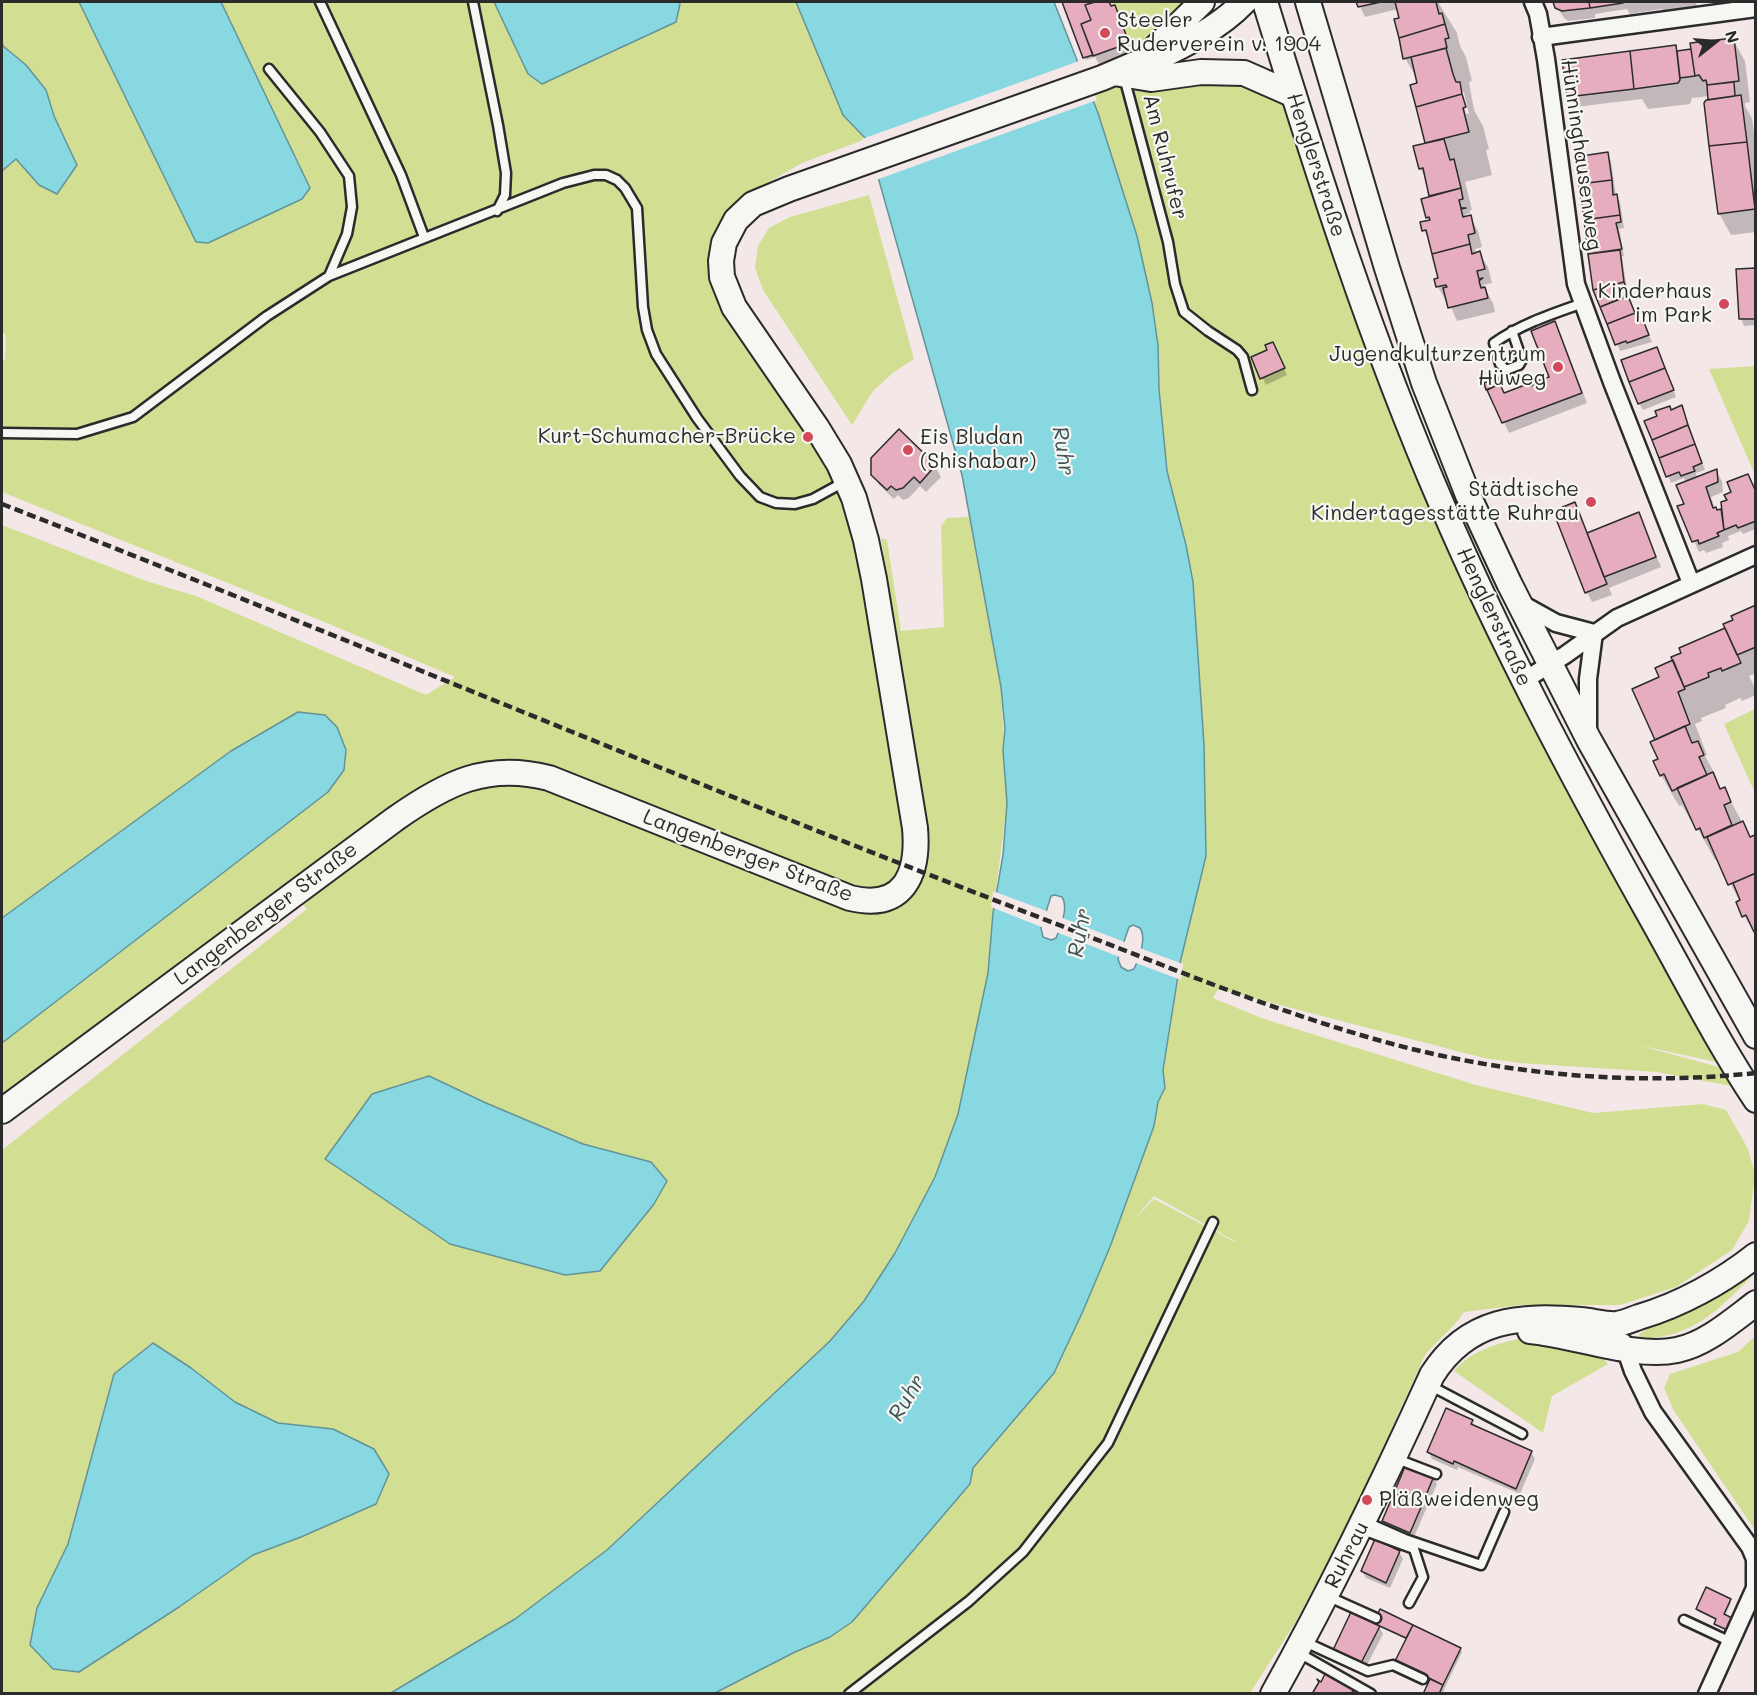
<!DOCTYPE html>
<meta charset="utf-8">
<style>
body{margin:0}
#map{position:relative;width:1757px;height:1695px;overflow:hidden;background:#f3e7e8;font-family:Mali,sans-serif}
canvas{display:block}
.frame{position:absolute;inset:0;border:3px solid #2b2b2b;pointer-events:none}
.north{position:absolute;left:1685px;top:12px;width:60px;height:60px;-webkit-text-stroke:4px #f6f6f2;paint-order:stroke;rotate:73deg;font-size:16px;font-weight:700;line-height:24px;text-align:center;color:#2b2b2b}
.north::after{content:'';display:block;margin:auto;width:21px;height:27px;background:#2b2b2b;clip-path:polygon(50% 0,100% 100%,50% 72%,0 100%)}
</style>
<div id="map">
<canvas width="1757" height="1695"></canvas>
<div class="frame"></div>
<div class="north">N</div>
</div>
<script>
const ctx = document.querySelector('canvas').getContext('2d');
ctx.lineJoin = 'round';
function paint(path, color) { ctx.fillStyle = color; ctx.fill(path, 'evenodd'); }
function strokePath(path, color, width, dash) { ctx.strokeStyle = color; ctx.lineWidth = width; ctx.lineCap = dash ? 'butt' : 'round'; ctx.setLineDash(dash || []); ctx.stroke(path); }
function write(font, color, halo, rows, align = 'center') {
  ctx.font = font + ' Mali,sans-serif'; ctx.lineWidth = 4.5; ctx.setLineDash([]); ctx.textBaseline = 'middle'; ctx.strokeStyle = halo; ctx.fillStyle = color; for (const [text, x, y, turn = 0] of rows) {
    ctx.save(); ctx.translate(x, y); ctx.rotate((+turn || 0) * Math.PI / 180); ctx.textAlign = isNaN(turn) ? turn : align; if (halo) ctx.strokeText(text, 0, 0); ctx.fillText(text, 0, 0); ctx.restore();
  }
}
paint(new Path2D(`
 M2 2H796L843 115 866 139 802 163 741 198 718 226 709 260 715 294 829 460 858 540 901 782 905 865 927 854 881 538 887 540 901 631 944 627 941 526 947 518 969 517 1001 687 1007 803 993 913 988 974 958 1114 935 1177 895 1253 864 1301 830 1341 607 1550 515 1619 389 1693H2V1150L307 909 286 885 2 1103V525L146 581 196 596 426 695 455 677 327 623 2 492V361L5 359 6 337 2 330V171L16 159 39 185 54 116 46 90 26 65 3 46Z
 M1110 2H1182L1174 13 1134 58 1115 5 1111 6Z
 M1146 67 1199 72 1292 99 1404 411 1725 1064 1638 1045 1726 1069 1736 1087 1657 1072 1520 1063 1484 1058 1218 989 1213 998 1264 1019 1476 1085 1593 1113 1703 1104 1726 1110 1748 1149 1755 1174 1749 1221 1732 1250 1676 1287 1620 1305H1521L1464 1312C1454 1328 1437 1340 1425 1355L1350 1520 1295 1623 1250 1693 715 1694 795 1652 830 1637 852 1622 970 1484 973 1468 1054 1373 1083 1311 1110 1247 1154 1126 1158 1102 1165 1088 1163 1070 1180 963 1206 856 1204 745 1193 582 1186 545 1167 471 1159 389 1158 345 1152 303 1137 236 1090 91ZM1154 1196 1235 1241V1242L1154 1199 1132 1222Z
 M869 195 914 359 894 372 873 391 852 425 763 290 755 268 758 246 769 228 790 217Z
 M1755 366H1756L1755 475 1709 369Z
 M1755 709V793L1724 724Z
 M1755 1264V1273C1719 1309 1695 1337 1640 1339L1639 1334Z
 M1755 1336V1530L1674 1411 1664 1388 1670 1374 1738 1352Z
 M1517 1339H1532L1602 1357 1608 1364 1552 1396 1543 1433 1454 1371C1470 1352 1493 1345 1517 1339Z`), '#d2df93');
const water = new Path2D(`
 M79 2H221L310 188 302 199 208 243 196 242Z
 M494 2H679L680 4 676 22 542 84 528 74Z
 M796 2H1054L1098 113 1137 236 1152 303 1158 345 1159 389 1167 471 1186 545 1193 582 1204 745 1206 856 1180 963 1163 1070 1165 1088 1158 1102 1154 1126 1110 1247 1083 1311 1054 1373 973 1468 970 1484 852 1622 830 1637 795 1652 715 1693 389 1694 515 1619 607 1550 830 1341 864 1301 895 1253 935 1177 958 1114 988 973 993 913 1003 855 1007 803 1003 750 1005 729 1001 687 962 475 878 177 866 139 843 115ZM1055 895 1062 897C1069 908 1061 927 1056 938L1051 940 1043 937 1041 928 1051 896ZM1133 925 1140 928C1147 938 1139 958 1134 969L1128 971 1121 967 1118 959 1129 927Z
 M2 42 3 46 26 65 46 90 54 116 77 165 57 194 39 185 16 159 2 171Z
 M298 712 325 715 337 727 346 750 344 770 328 792 2 1043V918L231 751Z
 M429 1076 486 1103 583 1144 651 1162 667 1181 654 1204 600 1271 565 1275 450 1244 325 1159 372 1094Z
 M153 1343 191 1368 235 1402 278 1423 333 1429 374 1449 389 1474 376 1504 301 1537 253 1555 179 1607 79 1672 53 1669 30 1645 37 1608 68 1544 114 1374Z`);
paint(water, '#88d8e1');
strokePath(water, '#639398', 1.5);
paint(new Path2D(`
 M1082 60 1097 100 876 180 862 139Z
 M993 891 1049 912 1044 928 991 907Z
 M1060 917 1127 943 1122 958 1056 932Z
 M1137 947 1183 964 1181 980 1133 962Z`), '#f3e7e8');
paint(new Path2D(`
 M1063 2H1108L1112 7H1114L1120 17 1134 54 1100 66 1095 57 1086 60Z
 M1358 2H1438L1457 33 1460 46 1466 57 1472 81 1469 82 1474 110 1483 126 1489 149 1486 150 1492 175 1465 182 1472 210H1470V213L1466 214 1467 218 1470 217 1478 231 1482 247 1475 249 1476 254 1479 253 1488 267 1492 283 1483 285 1493 303 1495 312 1457 321 1448 300 1446 301 1438 287 1440 279 1430 242 1424 230 1430 221 1427 217 1432 197 1427 181 1420 168 1427 144 1412 86 1420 84 1405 58 1398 9 1365 17ZM1460 89 1464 93 1469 114H1466Z
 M1554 2H1696L1698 16 1669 20 1662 9 1630 14 1627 9 1595 14V18L1568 21 1564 18Z
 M1733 40 1745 61 1750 102 1745 103V106L1752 118 1756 145V232L1731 235 1719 213 1710 96 1692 98 1690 104 1648 109 1642 99 1575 107 1569 97 1675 47 1678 52Z
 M1607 154 1611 161 1616 196 1620 202 1624 228 1619 229 1624 256H1622L1627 290 1639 323 1643 322 1652 342 1620 351 1595 289 1577 158Z
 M1756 269V325L1744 326 1741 319 1738 270Z
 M1554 323 1560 333 1587 403 1509 433 1486 383 1499 382 1504 394 1531 388 1550 377Z
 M1276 350 1287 375 1266 385 1253 358 1268 351Z
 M1660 355 1676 397 1643 410 1639 403Z
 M1682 407 1705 470 1696 473 1697 478 1716 471 1722 481 1723 492 1711 497 1715 509 1718 512 1720 511 1724 516 1756 493V529L1743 534 1741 531 1728 536 1729 540 1722 543 1723 547 1706 553 1704 550 1699 552 1679 507 1686 505V483L1684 478 1671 483 1646 421Z
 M935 466 941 477 926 492 920 486 909 498 903 500 898 495 894 499 879 485 873 474Z
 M1574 504 1588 534 1638 514 1661 567 1609 588 1612 595 1592 602 1587 592Z
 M1756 607V673L1749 676 1756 690V695L1742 701 1740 698 1725 705 1726 708 1701 718 1702 721 1695 724 1707 755 1705 756 1715 774 1720 787 1722 790 1724 789 1751 838 1756 839V936L1744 916 1740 902 1718 859 1715 860 1693 820 1691 821 1682 805 1679 806 1661 775 1657 740 1661 678 1675 661 1727 629Z
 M1472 1421 1475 1427 1531 1452 1535 1459 1520 1494 1458 1467 1457 1470 1432 1459 1429 1452Z
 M1433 1477 1437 1484 1413 1539 1387 1528 1383 1521Z
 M1399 1552 1403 1559 1390 1588 1366 1578 1362 1571Z
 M1730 1600 1731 1603 1725 1616 1732 1622 1728 1631 1718 1627 1716 1624 1717 1620 1699 1612 1698 1609Z
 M1380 1611 1460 1649 1462 1652 1442 1694H1425L1431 1680 1398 1664 1397 1661 1407 1640 1379 1626 1383 1634 1365 1669 1339 1656 1335 1650 1374 1625Z`), '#0003');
const building = new Path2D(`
 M1062 2H1095L1085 5 1091 20 1081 24 1093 55 1083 58Z
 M1095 2H1109L1111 6 1115 5 1129 43 1093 56 1081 24 1091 20 1085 5Z
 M1356 2H1381L1358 7Z
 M1395 2H1436L1439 14 1442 13 1445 24 1399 38 1394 19 1399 18Z
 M1553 2H1589L1590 8 1562 11 1555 8Z
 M1589 2H1622L1623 3 1590 8Z
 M1445 24 1449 38 1445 39 1447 48 1403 59 1399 38Z
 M1734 38 1739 81 1707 85 1706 80 1703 81 1699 75 1695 76 1690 43Z
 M1676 45 1680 80 1678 83 1634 89 1630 51Z
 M1446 48 1453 74 1456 82H1460L1462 94 1416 107 1410 85 1417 83 1411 57Z
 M1691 49 1695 76 1680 78 1677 51Z
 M1630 51 1634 89 1567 97 1562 60Z
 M1734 82 1735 96 1708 100 1707 85Z
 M1462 94 1466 107 1463 108 1469 132 1425 143 1416 107Z
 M1741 95 1747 142 1709 146 1704 103 1706 100Z
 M1444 139 1450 160 1454 159 1461 188 1429 196 1423 168 1419 169 1413 146Z
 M1747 142 1755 209 1718 214 1709 146Z
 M1608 152 1612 180 1579 184 1575 157Z
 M1612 180 1613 195 1617 194 1620 215 1584 220 1579 184Z
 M1461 188 1463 199 1459 200 1461 208H1466L1461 209 1463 217 1471 215 1475 233 1468 235 1470 244 1432 254 1426 230 1422 231 1420 222 1430 220 1429 217 1426 218 1421 199Z
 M1620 215 1621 222 1616 223 1622 249 1588 254 1584 220Z
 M1470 244 1472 254 1480 251 1485 269 1477 271 1479 279 1483 278 1479 281 1481 288 1485 287 1488 298 1448 308 1443 288 1447 287 1446 285 1436 287 1434 279 1438 278 1432 254Z
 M1620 250 1624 282 1593 290 1588 254Z
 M1756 268V319H1739L1736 269Z
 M1624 282 1629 295 1600 307 1593 290Z
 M1628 296 1635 313 1607 324 1600 307Z
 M1635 313 1638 322 1643 320 1649 335 1627 343 1626 341 1615 345 1607 324Z
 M1555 321 1582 393 1502 423 1487 390 1500 384 1504 393 1530 383 1531 386 1538 383 1537 381 1549 377 1531 331Z
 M1273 342 1285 368 1260 379 1251 357 1267 350 1265 345Z
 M1657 347 1665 368 1629 382 1621 360Z
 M1665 368 1674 390 1638 404 1629 382Z
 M1498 377 1500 384 1486 390 1484 383Z
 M1682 405 1688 425 1652 440 1644 421 1657 416 1655 411 1670 406 1671 410Z
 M1688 425 1695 444 1659 458 1652 440Z
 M899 429 936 465 920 483 914 477 903 488 896 490 891 486 887 490 871 475V458Z
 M1695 444 1702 463 1693 467 1695 471 1681 476 1679 472 1666 477 1659 458Z
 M1717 469 1718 482 1706 487 1713 508 1716 507 1717 510 1721 509 1724 530 1717 533 1719 536 1699 544 1698 540 1692 542 1677 506 1684 504 1676 485Z
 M1748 474 1756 492V521L1738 528 1736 525 1724 530 1721 502 1727 500 1724 495 1731 492 1727 482Z
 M1575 502 1607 584 1585 593 1553 511Z
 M1639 512 1656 557 1604 577 1587 533Z
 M1756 605V647L1737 655 1723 624 1733 620 1731 616Z
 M1725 628 1741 663 1722 671 1721 668 1708 673 1709 677 1684 687 1671 657 1681 653 1679 648Z
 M1673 660 1685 689 1678 692 1690 724 1655 740 1632 689 1659 677 1655 668Z
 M1685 726 1692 743 1698 741 1704 755 1699 757 1707 775 1672 791 1664 774 1660 776 1653 761 1658 759 1650 742Z
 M1713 772 1720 789 1725 787 1731 802 1724 805 1732 825 1704 838 1700 828 1696 830 1677 788Z
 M1743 821 1750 837 1755 835 1756 837V873L1728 885 1707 837Z
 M1756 873V931L1754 932 1746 915 1742 917 1736 902 1740 900 1733 883Z
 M1446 1408 1473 1420 1471 1424 1532 1451 1516 1489 1454 1461 1453 1464 1427 1452Z
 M1406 1464 1434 1476 1422 1505 1394 1493Z
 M1394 1493 1422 1505 1410 1533 1382 1521Z
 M1375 1539 1400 1551 1386 1583 1361 1571Z
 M1706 1587 1731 1599 1724 1614 1732 1618 1725 1631V1629L1714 1624 1716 1619 1696 1609Z
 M1380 1609 1413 1625 1406 1638 1373 1623Z
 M1351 1612 1380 1626 1361 1663 1333 1650Z
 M1413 1625 1461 1648 1443 1685 1395 1661Z
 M1321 1671 1354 1689 1351 1694H1312L1319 1682 1317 1679 1321 1682 1325 1674Z
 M1430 1679 1443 1685 1439 1694H1423Z`);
paint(building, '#e6adbe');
strokePath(building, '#2b2b2b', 1.5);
const lane = new Path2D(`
 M320 2 401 175 424 237
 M473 2 498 125 506 173 505 195 497 211
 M269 69 320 132 349 176 352 207 347 234 329 276
 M1124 77 1168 242 1175 284 1184 312 1208 331 1237 350 1243 357 1252 390
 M1512 331 1522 360 1519 365 1506 370 1500 364 1494 343C1521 324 1552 314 1583 303
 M2 433 77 434 133 417 267 316 329 276 563 183 594 175H606L617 180 625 188 637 208 643 307 647 330 656 354 697 418 740 476 760 497 776 503 795 504 813 499 844 482
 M1431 1386 1522 1434
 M1397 1459 1436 1474
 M1364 1521 1405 1539 1481 1565 1504 1512
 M1360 1529 1414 1549 1423 1577 1409 1603
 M1327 1596 1376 1618
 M1684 1620 1731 1642
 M1303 1641 1368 1671 1393 1665 1423 1679
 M1299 1653 1371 1694
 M849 1694 969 1601 1023 1552 1108 1443 1213 1222`);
const street = new Path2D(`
 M1533 2 1538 14 1546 59 1576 284 1612 382 1691 583
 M1541 37 1756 8
 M1520 603 1556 623 1594 633
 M1523 681 1565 655 1617 618 1756 555
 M1588 730V679L1594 633
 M1623 1342 1633 1371 1653 1412 1750 1547 1755 1559V1588L1707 1694`);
const secondary = new Path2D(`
 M1265 2C1317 172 1371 341 1442 505 1501 642 1571 774 1644 905 1681 970 1715 1038 1756 1100
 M1308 2 1387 268 1424 383 1468 495 1509 583 1589 740 1756 1036
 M1153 60C1185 45 1220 27 1244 2
 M1114 73 1151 79 1201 72 1244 73 1294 95
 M2 1111 395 819C446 783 487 762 549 778L850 898C904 911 919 874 915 828L874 579 866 540 854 498 839 464 817 428 734 307 722 277 721 261 724 243 736 220 753 204 789 189 1102 78 1142 61 1202 2
 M1530 1331C1574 1335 1635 1359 1677 1350 1706 1344 1732 1321 1756 1303
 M1273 1694C1331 1590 1383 1483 1432 1375 1468 1318 1520 1315 1581 1320 1593 1321 1606 1325 1617 1324 1624 1323 1633 1319 1639 1317 1680 1305 1722 1282 1756 1255`);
strokePath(lane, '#2b2b2b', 13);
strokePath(street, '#2b2b2b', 21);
strokePath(secondary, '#2b2b2b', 28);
strokePath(lane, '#f6f6f2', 8);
strokePath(street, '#f6f6f2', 16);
strokePath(secondary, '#f6f6f2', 24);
strokePath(new Path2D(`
 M2 504C277 611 551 724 825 834 924 873 1023 911 1121 949 1208 983 1295 1017 1385 1042 1506 1075 1632 1086 1756 1073`), '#2b2b2b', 4.5, [9, 4.5]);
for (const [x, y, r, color] of [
 [1105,33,6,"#d1495b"],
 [1724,304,6,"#d1495b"],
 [1558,367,6,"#d1495b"],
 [808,437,6,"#d1495b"],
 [908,450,6,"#d1495b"],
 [1591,502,6,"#d1495b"],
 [1367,1500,6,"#d1495b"]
]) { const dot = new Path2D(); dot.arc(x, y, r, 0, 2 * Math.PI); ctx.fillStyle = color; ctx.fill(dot); strokePath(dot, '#f6f6f2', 2); }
write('21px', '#2b2b2b', '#f6f6f2', [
 ["Steeler",1117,21,"left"],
 ["Ruderverein v. 1904",1117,45,"left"],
 ["Kinderhaus",1712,292],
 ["im Park",1712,316],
 ["Jugendkulturzentrum",1546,355],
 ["Hüweg",1546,379],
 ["Kurt-Schumacher-Brücke",796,437],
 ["Eis Bludan",920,438,"left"],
 ["(Shishabar)",920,462,"left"],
 ["Städtische",1579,490],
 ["Kindertagesstätte Ruhrau",1579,514],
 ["Pläßweidenweg",1379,1500,"left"]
], 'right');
write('21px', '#2b2b2b', '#f6f6f2', [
 ["Hünninghausenweg",1581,155,82],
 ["Am Ruhrufer",1165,157,76],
 ["Henglerstraße",1316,165,72],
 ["Henglerstraße",1494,617,65],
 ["Langenberger Straße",748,856,21],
 ["Langenberger Straße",266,914,-37],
 ["Ruhrau",1347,1555,-63]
]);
write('italic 22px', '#425658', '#f6f6f2', [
 ["Ruhr",1063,451,81],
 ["Ruhr",1080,933,-80],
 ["Ruhr",907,1398,-59]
]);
</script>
